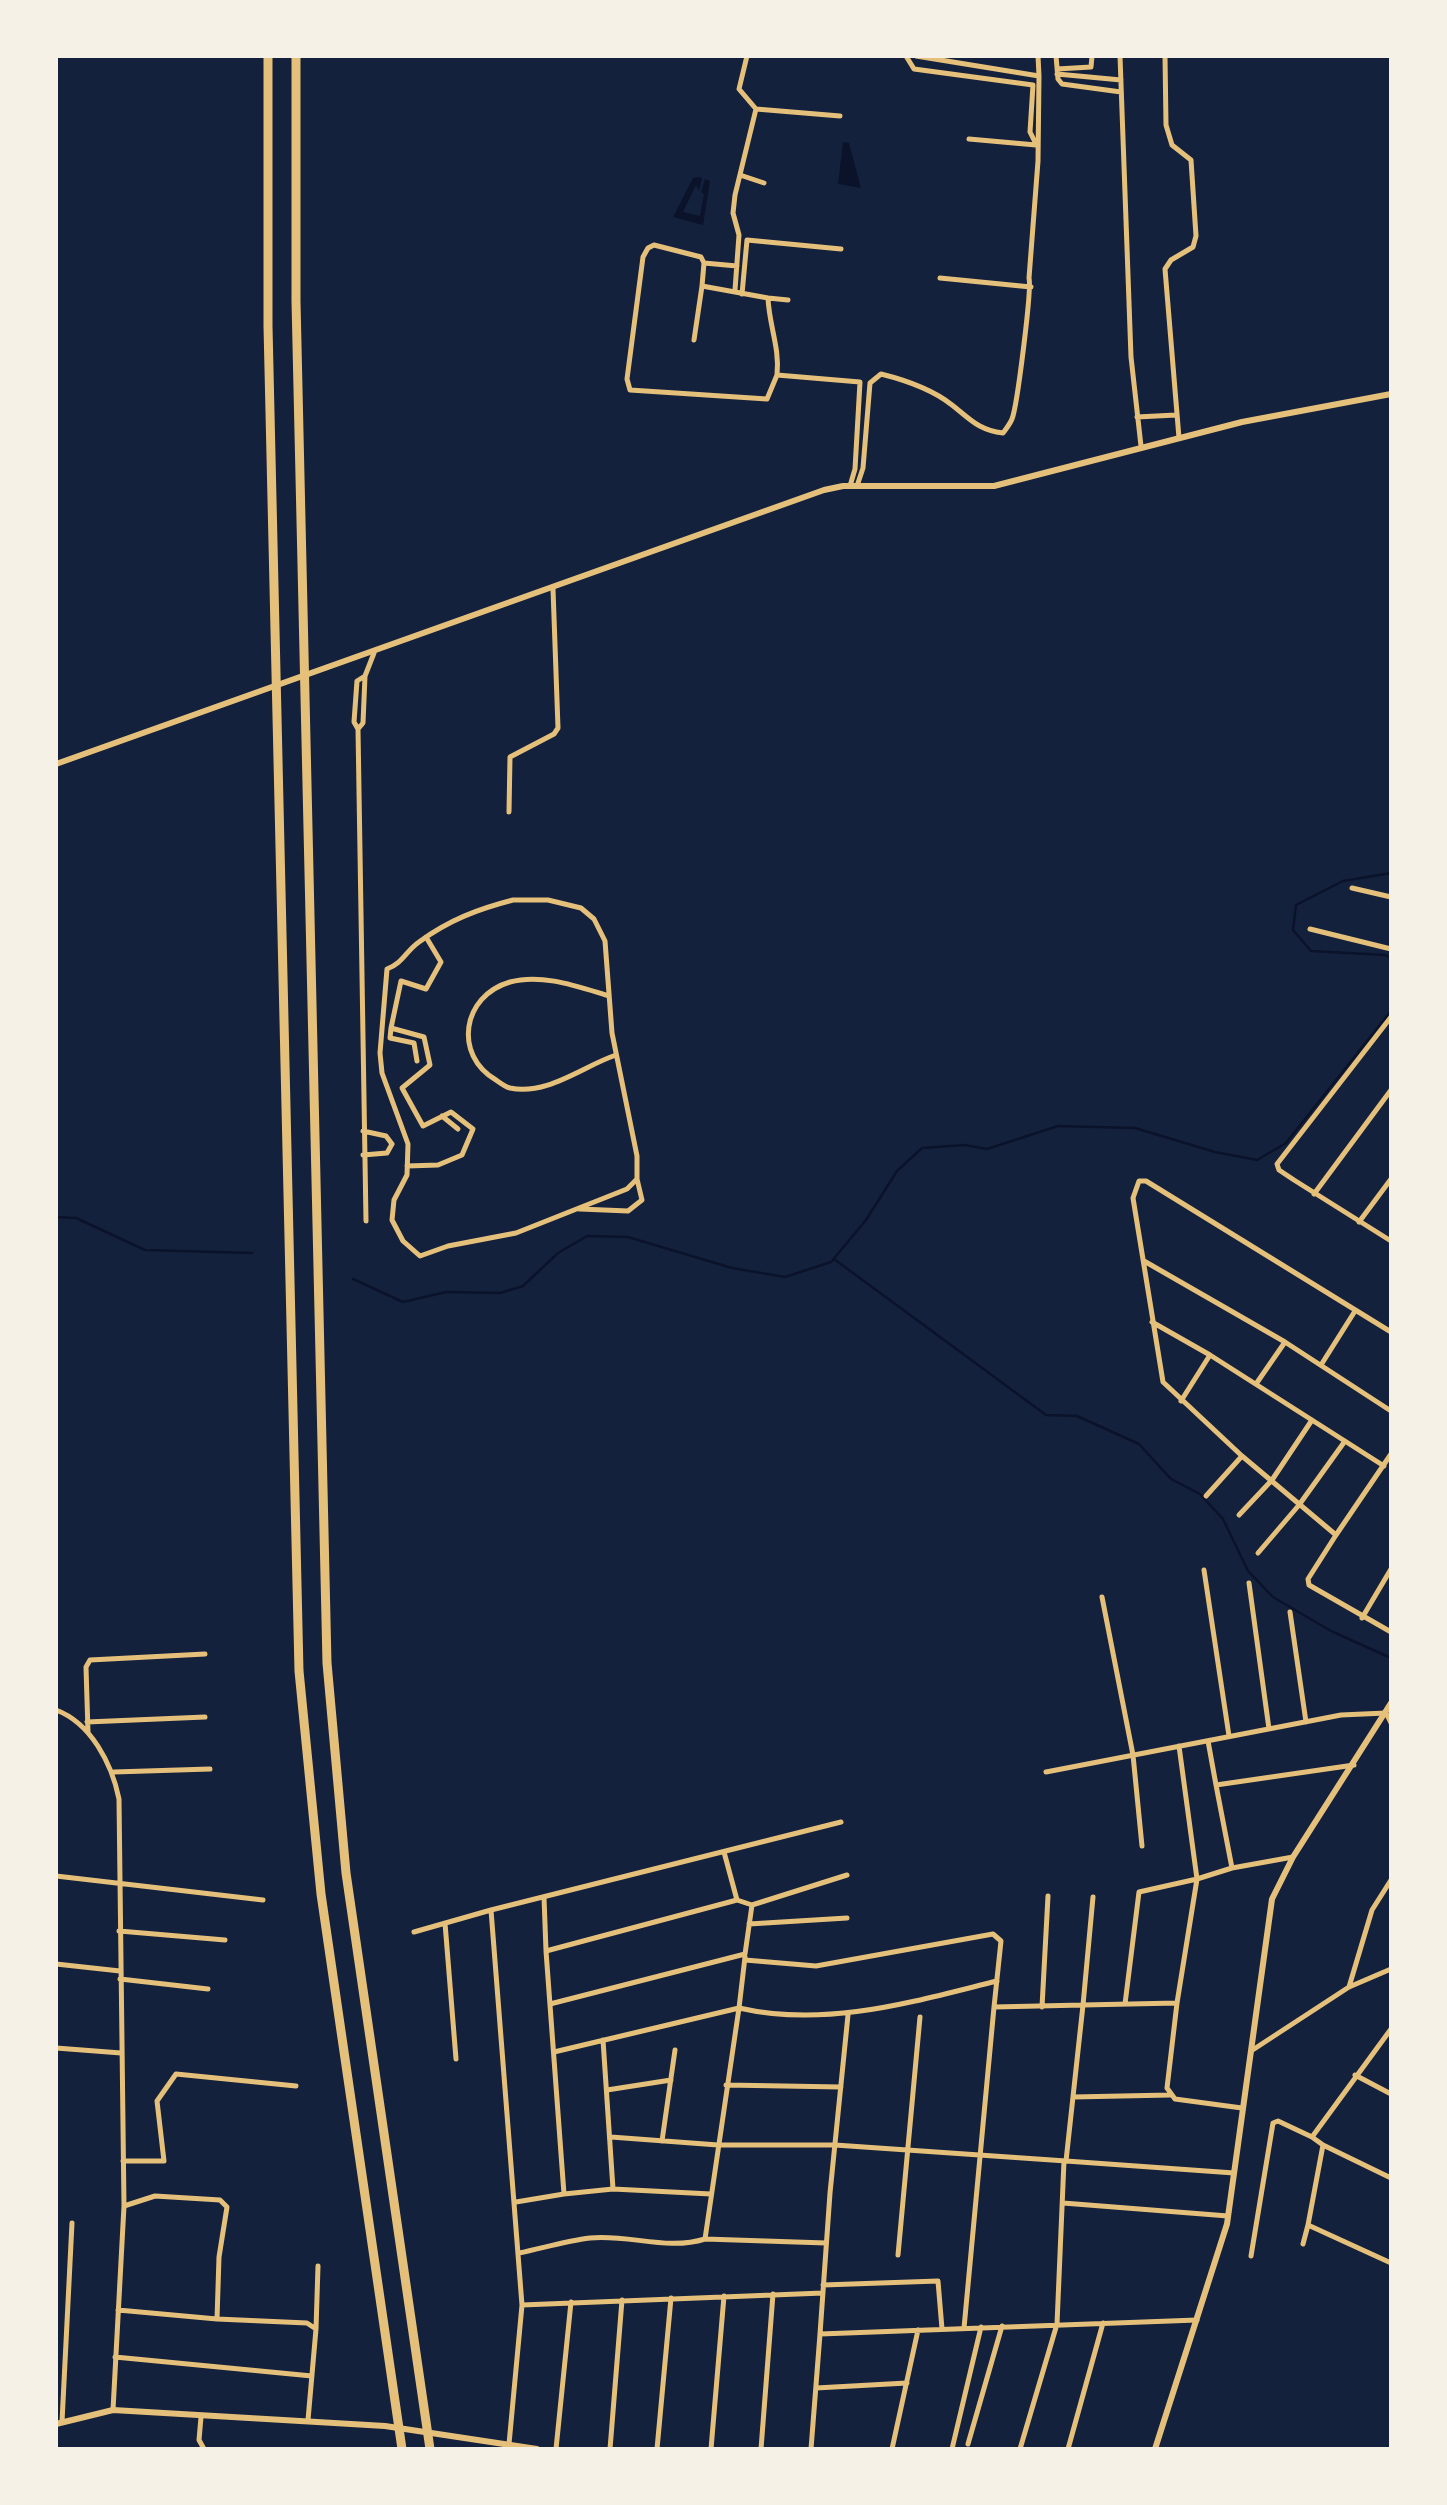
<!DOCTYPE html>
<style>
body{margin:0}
#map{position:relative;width:1447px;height:2505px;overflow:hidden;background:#14213d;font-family:"Fira Sans",sans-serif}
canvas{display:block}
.frame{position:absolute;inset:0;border:58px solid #f6f1e7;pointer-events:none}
</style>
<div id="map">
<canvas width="1447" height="2505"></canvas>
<div class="frame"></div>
</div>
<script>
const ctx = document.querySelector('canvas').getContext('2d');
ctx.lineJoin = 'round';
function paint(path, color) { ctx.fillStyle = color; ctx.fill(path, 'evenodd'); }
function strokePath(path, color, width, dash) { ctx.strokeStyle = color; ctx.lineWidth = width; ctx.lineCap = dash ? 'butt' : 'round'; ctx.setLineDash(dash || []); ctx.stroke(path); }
paint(new Path2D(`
 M843 142 849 143 861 188 838 184Z
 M698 177 702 178 699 191 696 185 683 212 700 216 704 194 701 192 705 179 710 181 703 225 673 217 693 178Z`), '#0b132b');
strokePath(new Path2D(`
 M1391 873 1343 881 1296 905 1293 930 1311 951 1385 955 1391 958
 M56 1217 76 1218 145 1250 252 1253
 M834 1259 1046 1415 1077 1416 1139 1444 1171 1479 1200 1494 1223 1519 1248 1571 1273 1597 1331 1631 1391 1658
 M353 1279 403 1302 446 1292 500 1293 523 1286 558 1253 587 1236 628 1237 732 1268 785 1277 831 1262 866 1220 897 1171 922 1148 965 1145 987 1149 1058 1126 1135 1128 1215 1152 1257 1160 1286 1143 1391 1011`), '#0b132b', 2.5);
strokePath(new Path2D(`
 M906 56 914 69 1033 85 1030 132 1035 142
 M1038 56 1039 76
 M1056 56 1058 79 1062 84 1121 92
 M1120 56 1131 357 1141 446
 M1165 56 1166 125 1172 145 1191 160 1196 236 1193 247 1171 260 1165 269 1179 438
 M1057 69 1091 67 1092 56
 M1057 74 1121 80
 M756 109 840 116
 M969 139 1036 145
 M740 175 764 183
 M704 263 737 266
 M940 278 1031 287
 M702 286 704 263 701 257 654 245 648 248 643 257 627 379 630 390 767 399 777 375 860 382 855 469 850 486
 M735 290 739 235 733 213 735 195 756 109 739 89 747 56
 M742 294 747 240 841 249
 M768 298 788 300
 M694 340 702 286 768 298C769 325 780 348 777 375
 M1137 417 1176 415
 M857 486 863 468 870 383 881 374C905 380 932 389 952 405 970 419 978 430 1003 433 1006 429 1010 424 1012 419 1017 407 1032 289 1029 278L1038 161 1039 76 916 56
 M365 676 363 723 358 729 354 722 357 681 365 676 374 653
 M358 729 366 1221
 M509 812 510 757 554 734 558 728 553 589
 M1352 888 1391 897
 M513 900H548L581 908 594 919 605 941 612 1033 637 1156V1179L627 1189 516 1233 448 1246 420 1256 403 1241 392 1220 394 1200 407 1175 408 1144 382 1073 380 1053 387 969C403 963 406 951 419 942 449 920 478 909 513 900Z
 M1310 929 1391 949
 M609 996C579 987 542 973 510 982 462 996 453 1055 496 1080 500 1083 506 1087 510 1088 547 1096 583 1066 616 1055
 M1391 1017 1277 1164 1279 1170 1294 1180 1391 1241
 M391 1028 390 1038 414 1043 417 1061
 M442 1116 458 1129
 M363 1131 386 1136 392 1144
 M363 1155 387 1153 392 1144
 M407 1166 438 1165 462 1155 473 1129 451 1112 423 1126 402 1088 430 1065 424 1037 391 1028 401 981 426 989 441 962 426 937
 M1314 1194 1391 1090
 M580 1209 628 1211 642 1200 637 1179
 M1359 1222 1391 1179
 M1144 1261 1285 1342 1391 1411
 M1152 1322 1210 1355 1384 1466
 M1391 1332 1146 1181H1139L1133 1198 1163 1382 1242 1456 1336 1535 1308 1579 1309 1585 1391 1632
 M1321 1365 1355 1311
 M1256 1384 1285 1342
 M1181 1401 1210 1355
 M1206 1496 1242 1456
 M1239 1515 1272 1480 1312 1420
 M1336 1535 1391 1454
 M1258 1553 1299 1505 1345 1441
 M1204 1570 1229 1736
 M1249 1583 1269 1729
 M1102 1597 1133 1755 1142 1846
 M1290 1612 1306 1722
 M1362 1618 1391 1569
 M56 1710C91 1723 112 1764 119 1799L124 2206 113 2410
 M87 1722 205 1717
 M88 1732 86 1667 90 1660 205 1654
 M1208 1741 1216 1785 1354 1765
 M114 1772 210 1769
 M1046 1772 1341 1715 1386 1713 1391 1723
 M1216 1785 1232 1868
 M724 1852 737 1900 752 1905 847 1875
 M56 1876 263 1900
 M544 1897 546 1951 737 1900
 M1093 1897 1083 2005 1177 2003 1197 1879 1232 1868 1293 1857
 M445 1923 456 2059
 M749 1924 847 1918
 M119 1931 225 1940
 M414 1932 491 1910
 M745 1960 816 1966 993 1934 1001 1941 994 2007
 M56 1964 120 1971
 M120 1979 208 1989
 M1349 1987 1372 1910 1391 1880
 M1177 2003 1167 2088 1175 2099 1242 2108
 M550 2004 745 1954 752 1905
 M1125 2004 1139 1892 1197 1879 1179 1746
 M1042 2007 1048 1896
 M1391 2029 1312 2137 1323 2145 1308 2225 1391 2263
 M56 2048 121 2053
 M1251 2051 1349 1987 1391 1969
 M554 2052 739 2008 745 1957
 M1355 2075 1391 2094
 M726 2085 841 2087
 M607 2090 671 2080
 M1073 2097 1170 2095
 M611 2137 718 2145H835L1066 2161
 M662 2141 675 2050
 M1323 2145 1391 2178
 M123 2161H164L157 2101 176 2074 296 2086
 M613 2189 711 2194
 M564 2194 613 2189 603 2040
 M516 2202 564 2194 546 1951
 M1063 2203 1228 2216
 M124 2206 155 2196 220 2200 227 2207 219 2257 217 2319 307 2323 316 2329 308 2420
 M826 2243 705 2239 739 2008C826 2028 912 2002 997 1981
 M1303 2244 1308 2225
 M519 2253C543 2248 566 2241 590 2238 629 2234 667 2251 705 2239
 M898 2255 920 2017
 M1251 2256 1273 2123 1278 2121 1312 2137
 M823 2285 938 2281 942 2329
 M522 2305 823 2293
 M118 2310 217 2319
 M964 2328 994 2007 1083 2005 1066 2161 1234 2173
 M316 2329 318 2266
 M820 2334 830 2193 848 2015
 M115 2357 312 2376
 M816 2388 907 2383
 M201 2417 199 2440 204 2449
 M62 2422 72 2223
 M509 2444 522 2305 491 1910 841 1822
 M968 2444 1002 2326
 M556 2449 571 2302
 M610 2449 622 2300
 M657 2449 671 2298
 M711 2449 724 2296
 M761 2449 773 2294
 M811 2449 820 2334 1197 2320
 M892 2449 918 2330
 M952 2449 981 2327
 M1020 2449 1057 2324 1064 2161
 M1068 2449 1103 2323`), '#e5c07b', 5);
strokePath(new Path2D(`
 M56 764 824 490 843 486H994L1242 422 1391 394
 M56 2424 113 2410 385 2426 537 2449
 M1155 2449 1227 2224 1272 1899 1293 1857 1391 1703`), '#e5c07b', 6);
strokePath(new Path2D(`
 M268 56V326L299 1671 321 1894 402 2449
 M296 56V301L327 1663 346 1873 430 2449`), '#e5c07b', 9);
</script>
